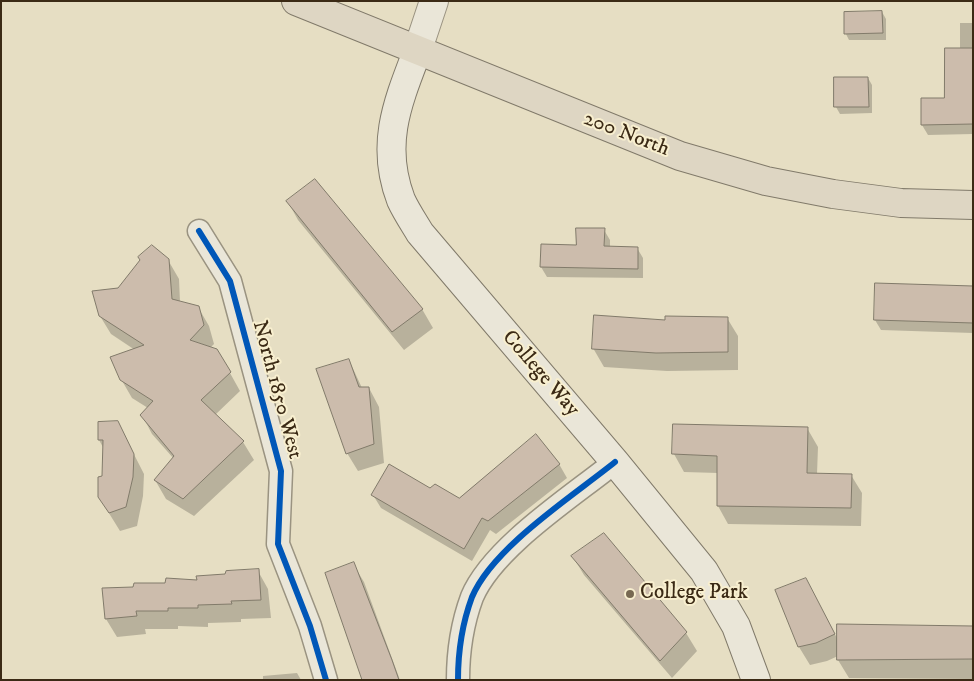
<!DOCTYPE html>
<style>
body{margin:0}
#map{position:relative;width:974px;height:681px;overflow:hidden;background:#e6dec3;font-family:"IM FELL DW Pica",serif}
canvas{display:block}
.frame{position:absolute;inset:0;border:2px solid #3b2a15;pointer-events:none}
</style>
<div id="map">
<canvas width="974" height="681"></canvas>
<div class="frame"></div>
</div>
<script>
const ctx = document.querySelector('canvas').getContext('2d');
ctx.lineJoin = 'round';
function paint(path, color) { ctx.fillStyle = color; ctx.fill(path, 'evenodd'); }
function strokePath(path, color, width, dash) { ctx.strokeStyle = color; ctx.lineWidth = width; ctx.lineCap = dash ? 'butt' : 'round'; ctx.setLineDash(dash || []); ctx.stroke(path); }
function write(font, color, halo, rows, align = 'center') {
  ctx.font = font + ' "IM FELL DW Pica",serif'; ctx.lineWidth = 4; ctx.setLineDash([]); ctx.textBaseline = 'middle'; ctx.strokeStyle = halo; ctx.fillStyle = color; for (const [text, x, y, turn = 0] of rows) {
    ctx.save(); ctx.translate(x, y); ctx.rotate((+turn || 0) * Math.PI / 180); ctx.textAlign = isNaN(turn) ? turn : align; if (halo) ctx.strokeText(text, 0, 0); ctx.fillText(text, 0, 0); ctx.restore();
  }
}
paint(new Path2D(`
 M882 12 886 19V40H849L846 34Z
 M960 23H973V134L928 135 922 125 946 99 960 49Z
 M868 78 872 85V113L840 114 836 107Z
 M288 202 422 309 433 328 404 350 298 220Z
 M604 230 610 240V247L637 248 643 258V278L547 277 541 267Z
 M168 260 179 279 180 302 198 307 209 326 214 344 210 348 230 373 240 391 215 415 243 442 254 460 194 516 166 499 155 480 174 459 152 434 142 415 148 408 132 398 121 379 135 350 111 334 100 316 118 289Z
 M973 288V333L881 330 875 320Z
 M727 318 738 336V370L667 371 604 367 593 348 666 321Z
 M349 360 362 388H369L379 407 384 463 358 471 347 453Z
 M118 423 144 474 143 496 137 526 120 531 99 497 103 477 104 449 99 440Z
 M807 428 818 447 817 474 851 475 862 493 861 526 728 524 718 506V473L684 472 674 454Z
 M559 464 567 478 496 534 490 530 472 561 381 508 373 495 430 489 459 499Z
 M573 557 686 633 697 651 672 678 584 575Z
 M353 564 364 582 400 680H364Z
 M258 571 268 589 271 618 241 619V622L208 623V627L178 626V629H145L146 634 117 637 106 619 134 588 198 581Z
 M776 591 816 598 838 640 973 628V679L849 678 838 660V656L827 661 810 665 799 647Z
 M297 673 301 680H263V676Z`), '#0003');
const building = new Path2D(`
 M882 11 883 33 844 34V12Z
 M945 48H973V124L921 125V98H944Z
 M834 77H868L869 107H834Z
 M315 179 423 309 392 332 286 201Z
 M576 228H605L604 246 638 247V269L540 267 541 244 576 245Z
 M152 245 169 259 172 299 199 306 204 325 190 340 217 349 231 372 201 400 244 441 183 499 154 480 174 456 140 415 153 401 120 380 110 357 144 345 99 316 92 291 118 288 140 260 138 257Z
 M875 283 973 286V323L874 320Z
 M594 315 665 320V316L728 317V352L656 353 592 349Z
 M349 359 359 387H369L374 444 346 454 316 369Z
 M118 421 134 454 133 477 126 507 109 513 98 497V477L102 476 103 440H98V422Z
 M673 424 808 427 807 473 852 474 851 508 717 506V456L672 454Z
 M536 434 560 464 488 521 482 518 464 549 371 495 389 464 430 488 435 484 459 498Z
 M604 533 687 632 660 661 571 556Z
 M354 562 392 660 399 680H362L325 573Z
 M259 569 261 600 231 601 232 604 198 605V608H168V611H136L137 616 105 619 102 588 133 587 134 583H165L166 578 197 580 196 576 225 574 226 571Z
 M806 578 835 634 816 643 798 647 775 590Z
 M837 624 973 626V659L837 660Z`);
paint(building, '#ccbcac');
strokePath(building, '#817a6a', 1);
const minor = new Path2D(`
 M199 231 230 281 281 471 278 544 310 626 326 680
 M458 680C458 652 462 624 472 597 493 547 573 496 615 462`);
const tertiary = new Path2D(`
 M417 52 434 1`);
const secondary = new Path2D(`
 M417 52C397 104 380 145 401 200 406 211 414 223 420 233L615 462 704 571 736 626 756 680`);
const primary = new Path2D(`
 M296 1 680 156 766 181 833 194 901 203 973 205`);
strokePath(minor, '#9a9381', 25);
strokePath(tertiary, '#9a9381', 30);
strokePath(secondary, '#817a6a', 30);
strokePath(primary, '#817a6a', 30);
strokePath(minor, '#eae6d8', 22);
strokePath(tertiary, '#eae6d8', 28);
strokePath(secondary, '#eae6d8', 28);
strokePath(primary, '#ded6c3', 28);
strokePath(new Path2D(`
 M199 231 230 281 281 471 278 544 310 626 326 680
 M458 680C458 652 462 624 472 597 493 547 573 496 615 462`), '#0057b8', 6);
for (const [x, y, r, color] of [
 [630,594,5,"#776952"]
]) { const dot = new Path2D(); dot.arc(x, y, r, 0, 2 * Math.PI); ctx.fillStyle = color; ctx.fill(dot); strokePath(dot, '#f8efcf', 2); }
write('21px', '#3b2a15', '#f8efcf', [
 ["200 North",626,135,21],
 ["College Way",540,374,49],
 ["North 1850 West",276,390,75]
]);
write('21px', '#3b2a15', '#f8efcf', [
 ["College Park",640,594]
], 'left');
</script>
